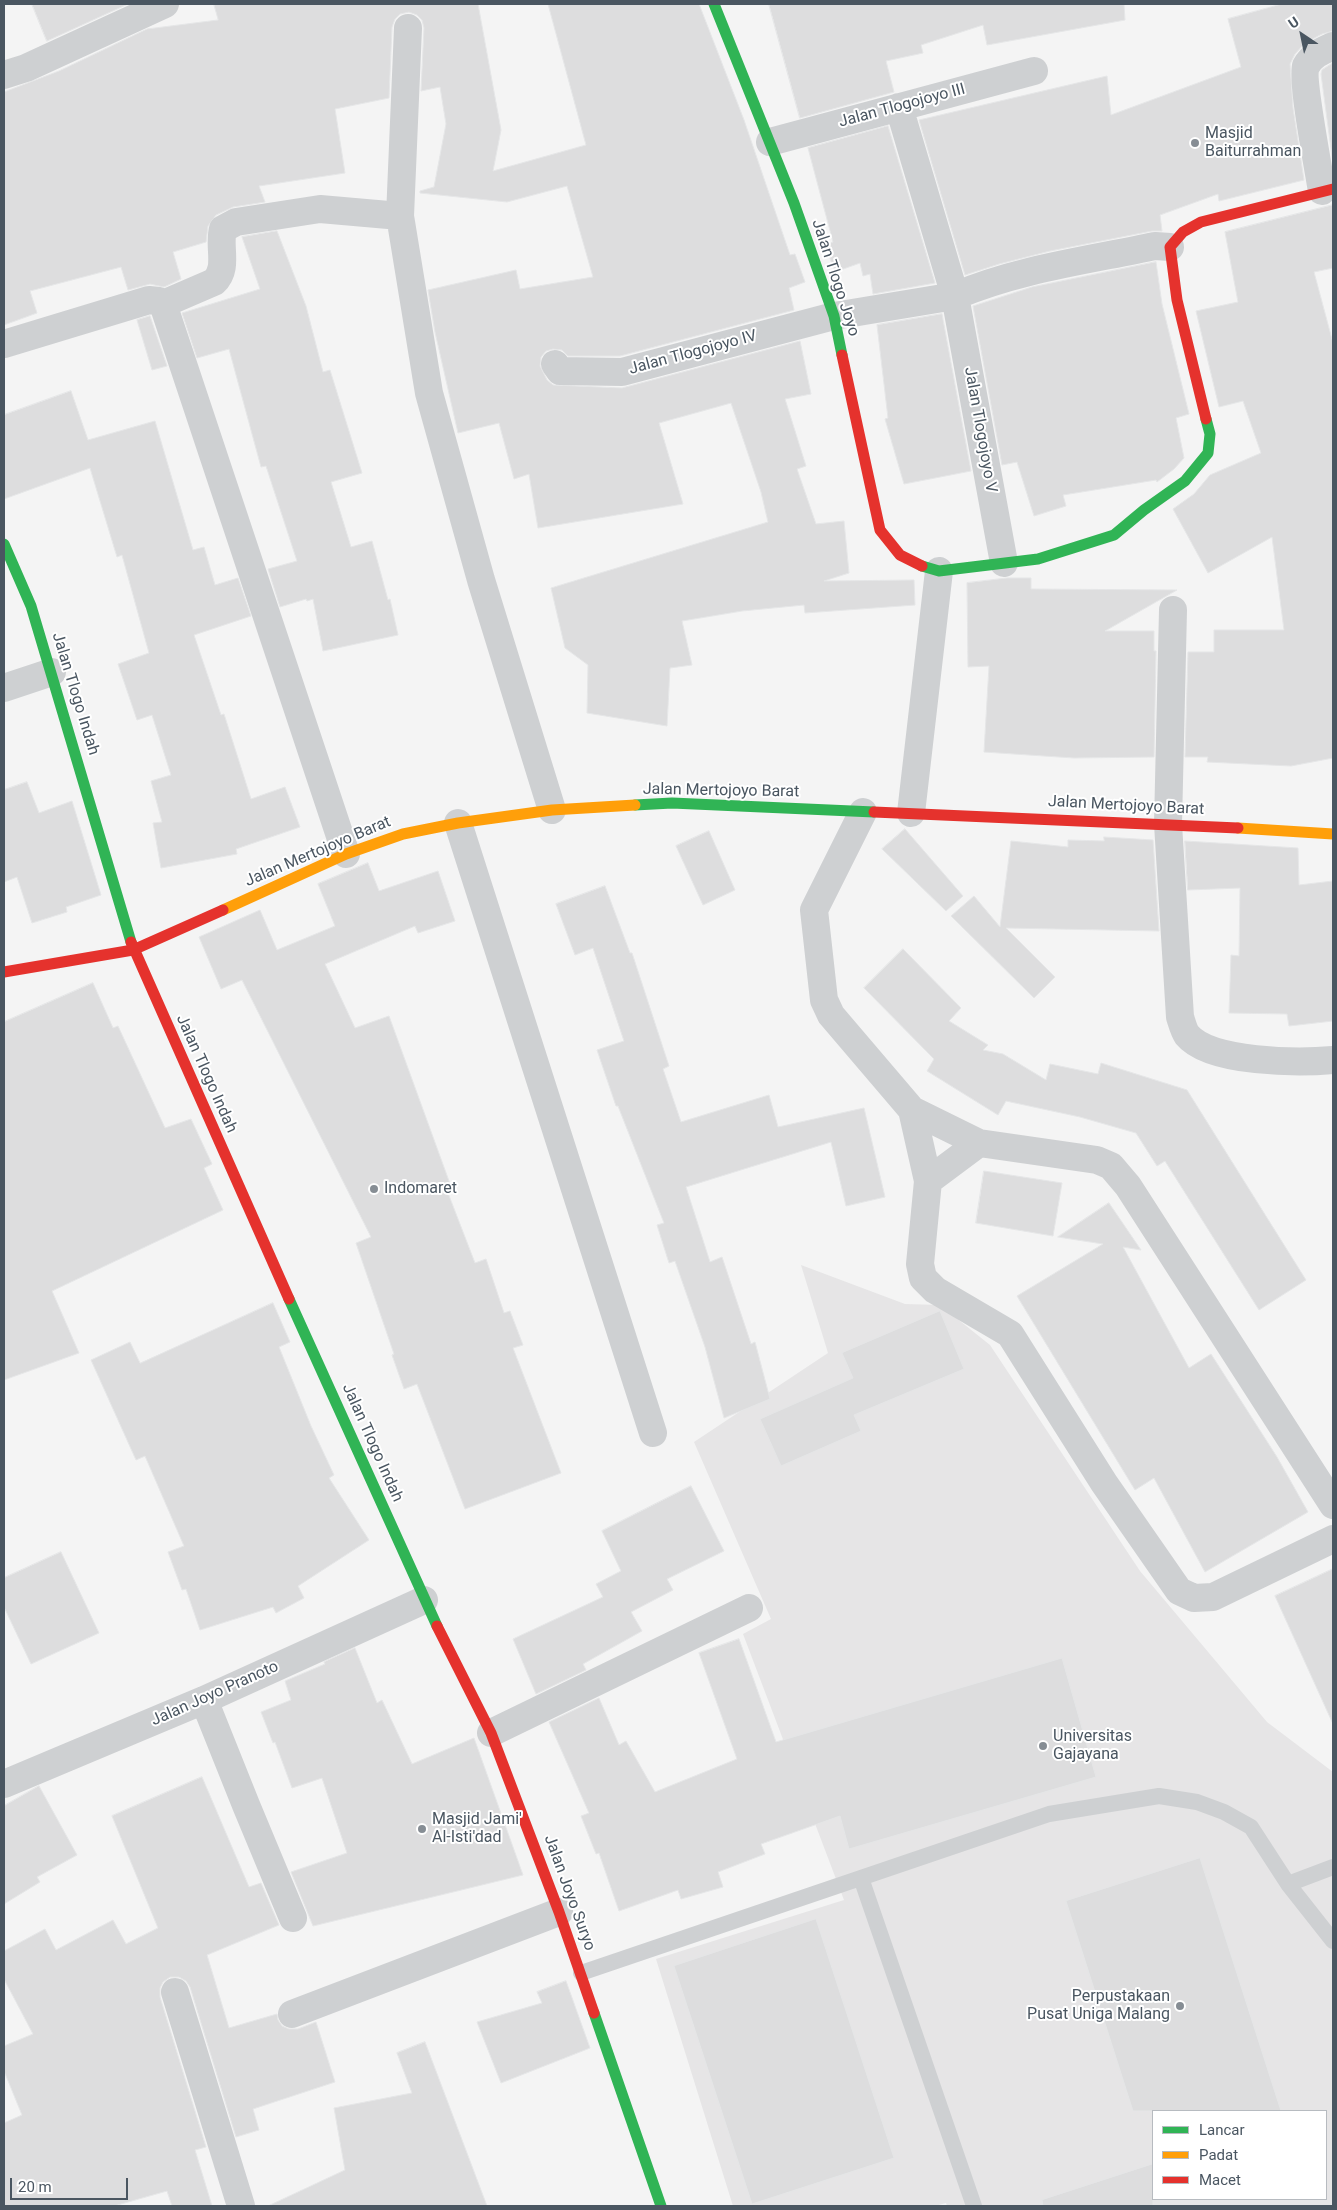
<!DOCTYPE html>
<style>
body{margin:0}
#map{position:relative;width:1337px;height:2210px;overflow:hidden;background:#f4f4f4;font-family:Roboto,sans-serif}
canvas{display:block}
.frame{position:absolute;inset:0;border:5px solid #4a5661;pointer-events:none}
.legend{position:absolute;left:1152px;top:2110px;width:175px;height:90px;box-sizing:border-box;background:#fff;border:1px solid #b7bbc0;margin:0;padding:6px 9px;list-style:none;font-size:15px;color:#4a5661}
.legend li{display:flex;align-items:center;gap:10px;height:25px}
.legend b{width:25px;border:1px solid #b7bbc0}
.north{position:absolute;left:1277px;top:10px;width:50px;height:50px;-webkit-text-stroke:4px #fff;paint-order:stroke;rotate:326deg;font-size:14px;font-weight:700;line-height:20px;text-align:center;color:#4a5661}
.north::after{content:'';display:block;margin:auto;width:18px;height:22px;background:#4a5661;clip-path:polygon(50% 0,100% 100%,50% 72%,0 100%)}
.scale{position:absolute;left:10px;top:2178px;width:118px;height:22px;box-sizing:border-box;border:2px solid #4a5661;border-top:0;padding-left:6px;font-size:15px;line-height:18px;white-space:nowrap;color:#4a5661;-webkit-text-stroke:4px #fff;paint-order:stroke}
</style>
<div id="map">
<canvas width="1337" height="2210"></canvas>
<div class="frame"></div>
<ul class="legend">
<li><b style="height:6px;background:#30b455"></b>Lancar</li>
<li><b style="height:6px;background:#ff9f0a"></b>Padat</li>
<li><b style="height:6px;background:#e5322d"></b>Macet</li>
</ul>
<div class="north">U</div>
<div class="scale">20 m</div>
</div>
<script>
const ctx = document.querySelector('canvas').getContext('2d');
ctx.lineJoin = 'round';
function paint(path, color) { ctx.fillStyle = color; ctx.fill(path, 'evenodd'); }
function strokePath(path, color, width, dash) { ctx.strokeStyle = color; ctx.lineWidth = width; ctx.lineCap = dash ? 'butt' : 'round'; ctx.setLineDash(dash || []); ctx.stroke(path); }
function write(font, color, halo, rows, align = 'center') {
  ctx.font = font + ' Roboto,sans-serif'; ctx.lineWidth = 4; ctx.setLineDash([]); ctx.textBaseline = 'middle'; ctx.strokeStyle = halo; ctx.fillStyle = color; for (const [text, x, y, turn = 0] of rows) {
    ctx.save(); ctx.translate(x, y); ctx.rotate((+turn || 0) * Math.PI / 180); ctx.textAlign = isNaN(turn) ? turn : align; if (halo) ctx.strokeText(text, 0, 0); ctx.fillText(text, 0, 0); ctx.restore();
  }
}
paint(new Path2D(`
 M801 1265 905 1304 940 1305 990 1345 1140 1571 1267 1722 1333 1772V2206H947L946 2203 935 2206H733L656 1959 844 1900 743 1634 771 1619 694 1442 828 1353ZM1153 2111H1326V2199H1153Z`), '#e6e5e6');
const building = new Path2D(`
 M32 4H128L47 41Z
 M214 4H478L501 130 493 171 586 145 548 4H699L744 120 790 255 795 254 805 282 789 288 794 310 620 356H568L562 350 553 349 546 351 541 357 540 366 547 380 553 385 622 388 800 341 811 394 785 399 806 466 797 469 816 524 844 521 849 573 824 581 914 580 915 605 805 613 804 605 742 611 682 621 692 665 670 668 667 726 587 713 588 665 565 648 551 588 768 522 761 492 731 403 659 423 683 504 538 528 529 474 514 479 499 423 458 433 435 332 428 290 516 270 520 289 593 277 567 186 507 202 420 193V191L434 187 446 124 440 87 421 91 424 28 422 20 417 15 409 12 400 14 395 19 392 27 389 98 335 109 345 173 259 186 265 202 233 207 216 215 208 226 206 242 173 252 181 279 164 287 150 284 128 290 121 267 30 291 37 313 4 325V92L59 71 147 29 218 20Z
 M769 4H1124L1125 20 987 45 983 25 921 45 923 53 886 61 894 92 800 118Z
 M1282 4H1333V31L1322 34 1305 43 1295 54 1290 64 1293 108 1304 180 1219 201 1218 194 1160 215 1162 231H1152L1050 251 999 264 965 275 919 120 1107 76 1111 115 1241 67 1228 19Z
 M1333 63V164L1321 74 1322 70Z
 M888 126 935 283 873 294 870 274 863 276 860 263 835 272 825 245 833 242 808 148Z
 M1333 205V268L1314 272 1333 343V758L1291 766 1207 762 1208 757H1185L1188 652H1214V630H1284L1272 537 1208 573 1173 509 1194 494 1210 475 1261 453 1243 401 1219 407 1196 311 1238 302 1225 232Z
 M277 231 306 306 323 372 330 370 362 473 331 482 351 547 372 541 388 600 390 599 398 635 323 651 313 599 307 601 306 599 280 607 268 569 297 561 266 466 261 467 229 349 197 358 182 313 260 289 242 237Z
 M1156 262 1162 304 1189 414 1176 418 1184 458 1174 469 1157 482 1156 480 1063 495 1066 506 1034 516 1017 462 1002 465 973 306 1032 287Z
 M942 314 971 471 904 484 885 419 888 418 877 325Z
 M150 316 167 366 152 370 137 320Z
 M71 391 88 440 155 421 193 550 204 547 215 585 238 578 251 616 194 635 221 715 224 714 251 799 285 787 300 827 236 849 237 854 161 868 153 823 162 822 151 781 171 775 152 715 137 720 118 664 149 653 122 555 117 557 90 468 4 499V415Z
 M1007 578H1031V589L1177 590 1105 631H1154V651H1156L1154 757 1074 758 984 752 989 666 968 667 967 583Z
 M27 782 39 813 72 801 101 895 66 907 67 912 32 923 17 877 4 882V790Z
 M905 829 963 896 946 911 882 849Z
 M709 831 735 890 703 905 676 846Z
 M1104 837 1153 840 1159 931 1006 928 1055 977 1034 998 951 916 974 896 1000 927 1011 841 1068 847V840L1104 841Z
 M1185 841 1298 848 1299 885 1333 881V1021L1289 1026 1287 1014 1229 1013 1231 955 1239 956 1240 888 1188 890Z
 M368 863 379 891 438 871 455 921 418 933 415 926 325 964 355 1028 389 1016 453 1192 448 1193 475 1263 486 1259 504 1313 510 1311 523 1345 513 1348 561 1473 465 1509 417 1384 404 1389 392 1355 394 1354 356 1243 371 1237 242 980 221 989 199 937 260 910 277 950 335 926 318 884Z
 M605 886 630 953H632L669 1066 663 1069 681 1122 769 1095 778 1127 864 1108 885 1197 846 1206 831 1142 686 1187 710 1262 722 1257 751 1344 755 1342 770 1399 724 1418 705 1347 675 1261 669 1263 657 1225 664 1223 618 1106H616L597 1050 624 1041 593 948 575 955 556 904Z
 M903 949 961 1008 949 1021 988 1045 983 1050 1003 1054 1046 1080 1050 1064 1098 1074 1101 1063 1187 1090 1306 1280 1259 1310 1165 1161 1157 1166 1136 1133 1080 1117 1006 1101 998 1115 927 1071 934 1059 864 988Z
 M93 983 113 1028 118 1026 165 1128 191 1119 212 1164 204 1168 223 1210 52 1291 79 1353 4 1380V1022Z
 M984 1171 1062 1183 1053 1236 976 1223Z
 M1109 1203 1141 1250 1123 1247 1189 1368 1211 1354 1277 1457 1308 1512 1205 1572 1154 1478 1135 1490 1017 1296 1103 1244 1058 1237Z
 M273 1303 290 1342 279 1347 311 1426 334 1475 329 1478 369 1540 298 1586 304 1598 276 1613 273 1607 200 1630 186 1589 182 1590 168 1552 184 1546 145 1456 136 1460 91 1360 130 1342 140 1363Z
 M940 1311 964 1369 854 1415 861 1431 781 1466 760 1419 853 1378 842 1353Z
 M691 1486 724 1551 667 1579 673 1590 631 1612 642 1631 583 1664 586 1670 536 1694 513 1639 603 1597 596 1584 621 1571 602 1531Z
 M61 1552 99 1633 31 1664 4 1607V1578Z
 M1333 1569V1724L1275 1596Z
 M739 1639 776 1742 1062 1658 1096 1777 849 1849 840 1816 761 1844 765 1854 718 1872 723 1887 681 1899 678 1890 619 1911 599 1853 596 1854 581 1816 589 1813 549 1722 599 1698 619 1745 626 1741 655 1792 737 1759 699 1653Z
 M355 1648 377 1703 382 1700 412 1764 474 1738 523 1875 313 1926 291 1872 347 1853 322 1778 292 1788 275 1742 273 1743 261 1712 291 1700 285 1681 325 1664 324 1662Z
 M202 1777 249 1887 261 1883 279 1925 207 1955 229 2028 277 2014 278 2020 282 2026 289 2029H298L316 2022 335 2082 253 2109 259 2130 236 2137 190 1987 186 1981 179 1977H170L163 1982 160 1988V1997L206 2147 195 2150 212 2206H172L167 2191 114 2206H4V2123L22 2115 4 2071V2046L33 2034 4 1979V1951L45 1929 56 1950 113 1920 126 1944 158 1928 112 1816Z
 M39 1786 77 1855 37 1877 40 1882 4 1904V1806Z
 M1200 1858 1281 2111H1133L1066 1901Z
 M816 1919 894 2158 752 2204 674 1966Z
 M566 1981 590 2048 501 2083 477 2022 542 2003 537 1992Z
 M425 2042 487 2206H268L345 2170 334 2108 412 2093 397 2053Z
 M1153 2164V2206H1043L1042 2200Z`);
paint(building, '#ddddde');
strokePath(building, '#e5e6e7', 1);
strokePath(new Path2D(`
 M861 1878 974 2206
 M1288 1884 1333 1867
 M581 1973 1049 1814 1159 1796 1197 1802 1224 1812 1251 1827 1288 1884 1333 1941`), '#ced0d2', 16);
strokePath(new Path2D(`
 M408 28 400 216 429 393 481 580 552 810
 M4 75 26 68 165 4
 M899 107 955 296 1004 563
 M770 142 1034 71
 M1322 191C1319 172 1301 78 1306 66 1312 55 1322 51 1333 46
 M163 304 346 854
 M4 344 149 300 159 301 163 304 214 282C229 268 218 247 223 229L236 222 320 209 400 216
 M555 364 560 371 622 372 834 316 955 296C1018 269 1089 260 1155 246L1170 247
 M1173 610 1168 824 1180 1017C1182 1023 1184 1031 1187 1035 1210 1063 1299 1063 1333 1060
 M4 688 52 672
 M863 812 814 910 824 1000 831 1015 912 1110 979 1143 1097 1160 1111 1166 1128 1186 1333 1505
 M911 813 939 571
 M458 823 653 1433
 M912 1110 928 1181 920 1264 923 1278 935 1290 1010 1334 1104 1483 1179 1591 1194 1598 1213 1597 1333 1539
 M928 1181 979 1143
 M204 1700 246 1805 293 1918
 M491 1733 749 1608
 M4 1784 204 1700 424 1600
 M175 1992 241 2206
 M292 2014 559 1912`), '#ced0d2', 28);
strokePath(new Path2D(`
 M714 4 794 203 834 316 842 355
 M4 544 31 606 131 942
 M922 566 939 571 1038 559 1114 535 1144 510 1185 481 1208 453 1210 434 1206 419
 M635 805 672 803 874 812
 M289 1299 437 1626
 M594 2013 661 2206`), '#30b455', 11);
strokePath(new Path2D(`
 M1238 828 1333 834
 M223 910 346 854 403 834 458 823 552 810 635 805`), '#ff9f0a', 11);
strokePath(new Path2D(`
 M842 355 880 530 900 555 922 566
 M1206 419 1177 300 1170 247 1183 232 1201 222 1333 189
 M874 812 1238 828
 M131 942 289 1299
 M4 972 133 950 223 910
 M437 1626 491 1733 559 1912 594 2013`), '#e5322d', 11);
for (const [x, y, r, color] of [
 [1195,143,5,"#868d94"],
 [374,1189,5,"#868d94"],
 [1043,1746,5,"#868d94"],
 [422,1829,5,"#868d94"],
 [1180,2006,5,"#868d94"]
]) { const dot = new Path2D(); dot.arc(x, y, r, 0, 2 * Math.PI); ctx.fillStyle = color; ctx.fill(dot); strokePath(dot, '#fff', 2); }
write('16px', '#4a5661', '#fff', [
 ["Jalan Tlogojoyo III",902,106,-15],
 ["Jalan Tlogo Joyo",835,278,72],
 ["Jalan Tlogojoyo IV",693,353,-15],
 ["Jalan Tlogojoyo V",980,430,80],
 ["Jalan Tlogo Indah",75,694,73],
 ["Jalan Mertojoyo Barat",721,791,1],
 ["Jalan Mertojoyo Barat",1126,806,3],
 ["Jalan Mertojoyo Barat",318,852,-23],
 ["Jalan Tlogo Indah",206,1074,66],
 ["Jalan Tlogo Indah",372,1443,66],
 ["Jalan Joyo Pranoto",215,1694,-24],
 ["Jalan Joyo Suryo",569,1893,70]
]);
write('16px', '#4a5661', '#fff', [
 ["Masjid",1205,134],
 ["Baiturrahman",1205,152],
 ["Indomaret",384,1189],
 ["Universitas",1053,1737],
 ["Gajayana",1053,1755],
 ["Masjid Jami'",432,1820],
 ["Al-Isti'dad",432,1838],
 ["Perpustakaan",1170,1997,"right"],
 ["Pusat Uniga Malang",1170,2015,"right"]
], 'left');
</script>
